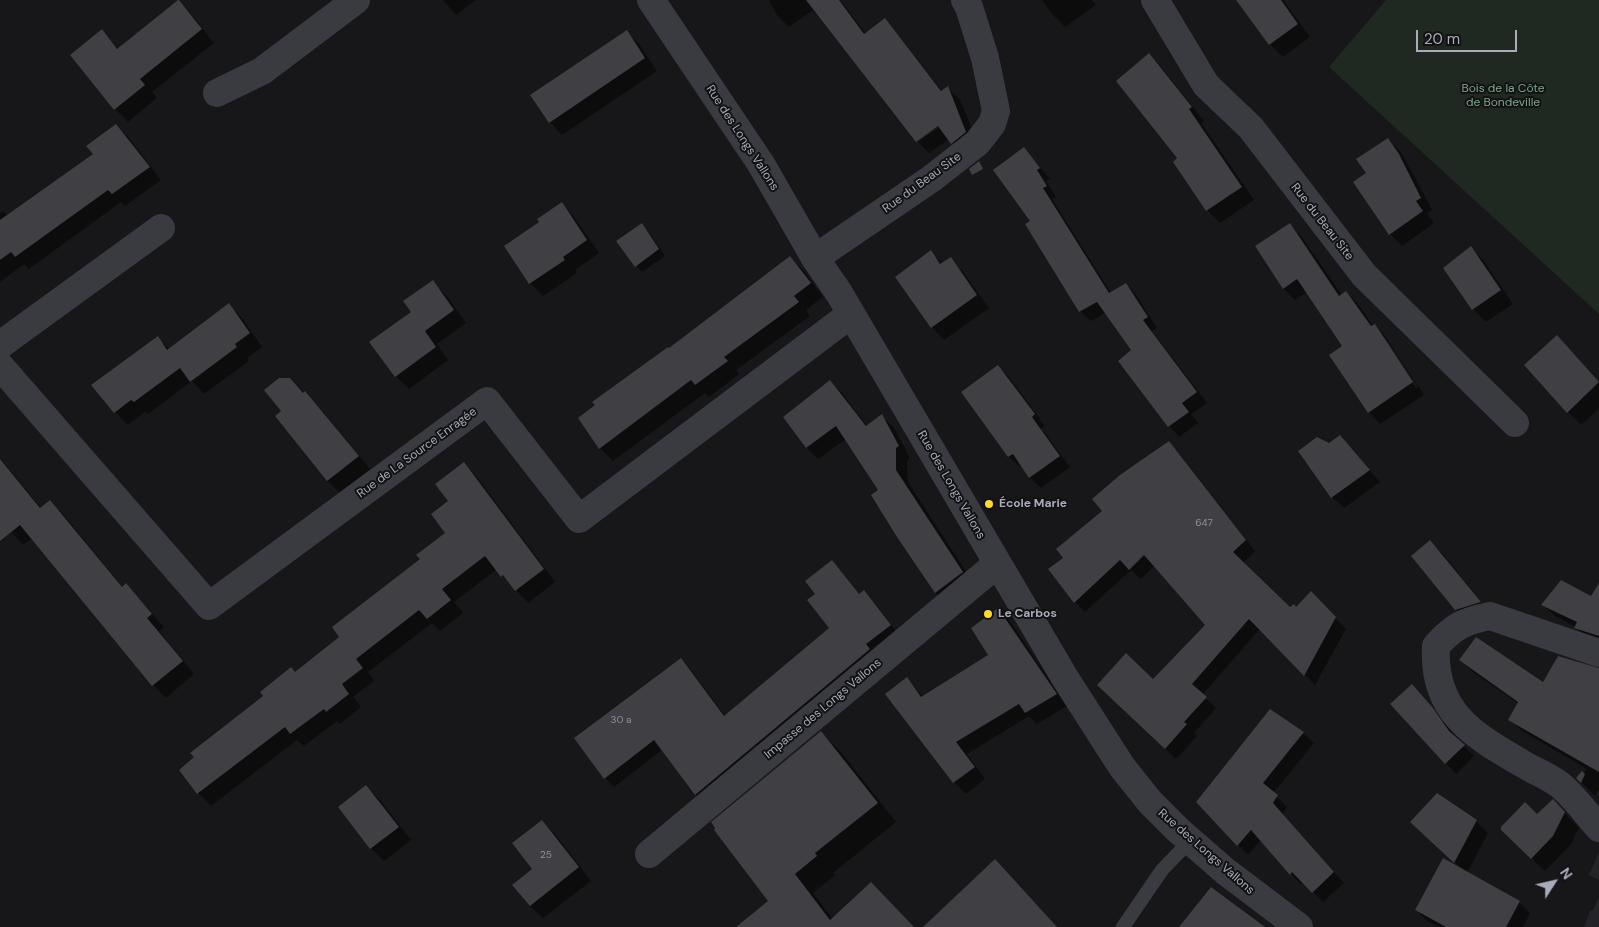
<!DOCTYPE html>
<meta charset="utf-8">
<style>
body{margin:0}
#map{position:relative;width:1599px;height:927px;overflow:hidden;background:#171719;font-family:"DM Sans",sans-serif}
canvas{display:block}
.north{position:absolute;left:1529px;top:857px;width:50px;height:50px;-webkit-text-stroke:4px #121214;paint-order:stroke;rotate:55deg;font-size:14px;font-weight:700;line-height:20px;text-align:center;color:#a8abba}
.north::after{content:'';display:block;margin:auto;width:18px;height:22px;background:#a8abba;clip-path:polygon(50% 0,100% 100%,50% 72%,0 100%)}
.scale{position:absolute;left:1416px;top:30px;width:101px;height:22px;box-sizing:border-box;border:2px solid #a8abba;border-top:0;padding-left:6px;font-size:15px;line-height:18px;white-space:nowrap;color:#a8abba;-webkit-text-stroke:4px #121214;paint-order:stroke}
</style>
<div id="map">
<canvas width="1599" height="927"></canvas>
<div class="north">N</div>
<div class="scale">20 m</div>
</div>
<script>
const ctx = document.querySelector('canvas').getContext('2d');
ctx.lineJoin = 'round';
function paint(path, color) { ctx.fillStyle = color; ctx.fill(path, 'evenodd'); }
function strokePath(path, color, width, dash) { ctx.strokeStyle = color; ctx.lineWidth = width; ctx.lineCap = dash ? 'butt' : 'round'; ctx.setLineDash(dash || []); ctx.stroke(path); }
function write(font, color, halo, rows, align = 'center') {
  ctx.font = font + ' "DM Sans",sans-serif'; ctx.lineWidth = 4; ctx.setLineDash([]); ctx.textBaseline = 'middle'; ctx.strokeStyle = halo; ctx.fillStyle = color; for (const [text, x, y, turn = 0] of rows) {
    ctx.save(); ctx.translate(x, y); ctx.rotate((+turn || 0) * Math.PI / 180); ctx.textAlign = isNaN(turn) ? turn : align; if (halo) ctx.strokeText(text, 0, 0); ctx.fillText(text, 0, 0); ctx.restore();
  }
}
paint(new Path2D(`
 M1599 852V880L1589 875Z
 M1599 897V927H1584L1590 911 1593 910Z`), '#242327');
paint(new Path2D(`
 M1386 0H1599V314L1329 67Z`), '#1f2821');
paint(new Path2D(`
 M443 0H476L456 15Z
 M769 0H840L866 34 884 20 896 32 943 92 948 88 960 100 978 143 964 155 949 139 929 153 918 142 944 124 831 29 813 10 789 27 777 15Z
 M1042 0H1092L1096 5 1065 27 1052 14Z
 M1238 0H1283L1310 37 1283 57 1270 44Z
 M178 1 191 14 214 43 152 92 157 98 128 122 115 109 101 31 119 50Z
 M626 32 639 44 657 71 562 135 550 122Z
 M1149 55 1162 68 1204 121 1201 123 1254 200 1220 223 1207 210 1179 159Z
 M116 125 129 138 161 180 125 206 121 202 29 269 24 264 0 282V213L3 211 8 216 94 154Z
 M1388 139 1400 151 1410 168 1432 210 1427 213 1434 223 1402 246 1390 234 1354 183 1368 174Z
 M1024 149 1050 179 1046 181 1056 197 1052 199 1111 293 1126 284 1136 295 1157 328 1152 331 1207 403 1191 414 1198 423 1179 437 1169 426 1133 351 1106 312 1091 321 1080 311 1032 221Z
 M562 204 574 217 599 253 575 270 577 273 543 296 530 283 506 246 541 222Z
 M1290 224 1301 236 1342 295 1346 292 1358 304 1373 326 1375 325 1386 337 1424 395 1380 424 1369 412 1344 346 1307 292 1295 300 1284 289 1256 247ZM1382 337H1385L1418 387 1416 388Z
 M641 225 648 231 665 256 642 272 636 266Z
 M1471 248 1483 260 1513 304 1486 322 1473 309Z
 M930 252 943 264 950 259 963 272 989 308 944 340 932 327Z
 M790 258 803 270 823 297 806 310 810 316 736 370 739 374 709 397 705 393 613 461 600 448 579 418Z
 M433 282 446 295 466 323 437 344 448 360 409 389 396 376 413 313Z
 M229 305 242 318 262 347 247 358 249 361 204 394 192 381 148 414 145 412 128 425 115 412 158 338 170 350Z
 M1570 350 1599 382V408L1581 425 1568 412Z
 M998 366 1009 377 1045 426 1041 428 1070 467 1041 488 1030 478 1022 465 1020 467 1009 457 963 392Z
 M289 379 317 405 370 469 340 493 328 481 276 416 283 411Z
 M830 381 842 393 867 426 882 416 894 428 910 458 907 460 908 482 974 584 947 604 936 593 898 537 879 491 846 439 818 459 806 447Z
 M1168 443 1179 453 1255 551 1243 563 1290 609 1296 608 1311 593 1346 629 1315 685 1260 629 1202 695 1216 708 1194 733 1197 736 1176 759 1109 696 1153 681 1206 625 1155 565 1141 579 1131 570 1085 612 1075 602 1065 558 1104 511Z
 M1330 445 1351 448 1380 482 1344 508 1332 497 1300 451Z
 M0 458 42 509 50 501 63 514 123 588 126 585 164 627 159 631 194 674 166 698 153 685 32 538 23 545 0 520Z
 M464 464 476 476 555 582 528 603 497 569 454 602 463 613 440 631 432 623 368 672 374 681 353 697 361 707 340 724 337 721 304 746 297 740 211 806 198 793 296 673 340 637 447 533 450 502Z
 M1430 542 1442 553 1491 614 1468 621 1456 609Z
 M864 592 873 601 899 635 705 804 696 795 662 750 614 787 605 778 576 739 681 660 690 669 725 716 831 628Z
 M1599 602V644L1587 639 1576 627 1555 616 1543 605Z
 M998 609 1010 621 1067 706 1037 724 1029 716 967 754 985 779 966 794 954 782 887 694 907 679 923 697 989 655Z
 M1461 660 1544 683 1599 669V791L1598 790 1595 796 1577 778 1587 769 1522 731 1510 719 1519 704 1473 672Z
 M1422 696 1443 720 1458 740 1474 756 1456 774 1392 704Z
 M1270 710 1303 733 1314 743 1273 793 1287 807 1282 814 1344 883 1323 902 1303 882 1301 884 1291 874 1261 840 1248 855 1197 802Z
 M821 733 840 751 896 822 833 873 835 875 813 893 833 919 913 927H741L770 901Z
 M366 786 379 799 411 840 384 861 371 848Z
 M1553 801 1579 828 1571 844 1545 871 1515 842 1537 815Z
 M1476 821 1488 833 1467 873 1519 902 1530 913 1523 927H1439L1427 921 1416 910 1462 869 1424 834Z
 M542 822 555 834 591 881 543 918 530 906 534 869Z`), '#0007');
paint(new Path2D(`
 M178 0H179L202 29 140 79 145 85 114 110 70 55 102 29 117 49Z
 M806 0H839L864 34 885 18 941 91 948 86 966 132 951 144 938 126 916 142Z
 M1236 0H1281L1298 24 1269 45Z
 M627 30 645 58 549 123 530 95Z
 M1149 53 1192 107 1189 109 1242 187 1206 211 1173 162 1177 158 1116 81Z
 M116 124 150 167 112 194 108 190 15 257 11 252 0 260V220L93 154 86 146Z
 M1388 138 1399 154 1421 198 1416 201 1423 211 1389 235 1353 182 1366 173 1356 159Z
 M1024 147 1040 168 1037 170 1047 186 1043 188 1109 293 1126 283 1148 317 1143 320 1197 392 1182 403 1189 412 1168 427 1118 361 1131 350 1097 302 1079 312 1025 224 1030 221 993 170Z
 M979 161 983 169 972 175 969 169Z
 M562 202 587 240 563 257 565 260 529 284 504 246 539 222 537 219Z
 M642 223 659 249 635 267 616 241Z
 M1290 223 1339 296 1346 291 1371 326 1375 324 1413 382 1368 413 1329 355 1342 346 1297 279 1283 289 1255 246Z
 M1471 246 1501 290 1472 310 1443 268Z
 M931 250 940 264 951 257 977 295 931 328 895 277Z
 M790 256 811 283 794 296 799 302 724 357 728 361 710 374 695 385 691 380 599 449 578 418 595 405 592 402 668 347 669 348Z
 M433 280 454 310 425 331 436 347 395 377 369 342 411 312 403 301Z
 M229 303 250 333 235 344 237 347 190 382 180 368 134 402 131 400 114 413 91 385 158 336 167 350Z
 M1557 335 1599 382 1567 413 1524 365Z
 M998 365 1035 414 1032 417 1060 456 1029 478 1013 454 1008 457 961 392Z
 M279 378H290L303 393 305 391 359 456 327 481 275 416 281 411 264 390Z
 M830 380 866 426 882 414 899 446 896 448V470L963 572 935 593 897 537 871 495 878 490 836 426 806 448 783 417Z
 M1340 435 1370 470 1331 498 1298 451 1317 437 1329 443Z
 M1169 441 1246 540 1233 552 1290 607 1294 604 1296 607 1311 591 1336 617 1304 676 1249 619 1192 684 1207 697 1184 722 1187 724 1165 749 1097 685 1126 653 1153 679 1205 625 1144 555 1129 570 1120 560 1074 603 1048 569 1063 558 1056 549 1102 511 1092 499 1120 475Z
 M0 459 40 508 50 500 122 587 126 583 152 614 147 618 183 661 152 686 20 525 0 541Z
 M464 462 544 569 515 591 503 575 501 577 485 556 442 589 451 600 427 619 419 610 356 659 363 668 342 684 349 694 326 712 324 709 290 734 285 727 197 794 179 770 194 757 190 753 263 696 260 692 291 667 295 672 339 637 332 627 420 559 416 555 445 533 431 514 448 501 435 484Z
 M1430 540 1481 602 1455 610 1411 556Z
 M832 560 859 594 864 590 891 625 866 644 870 649 695 795 654 740 604 779 574 738 681 658 724 716 829 628 807 600 815 594 805 581Z
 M1561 580 1591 596 1599 583V636L1574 628 1577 622 1541 605Z
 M998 608 1057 694 1025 713 1019 704 956 742 975 767 953 783 885 694 907 677 921 697 988 655 971 628Z
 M1476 637 1543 682 1558 656 1599 668V772L1508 720 1518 702 1459 660Z
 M1412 684 1433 708 1449 731 1465 745 1445 764 1390 704Z
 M1270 709 1304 732 1263 783 1278 795 1273 803 1334 872 1312 893 1292 872 1290 875 1251 830 1237 846 1196 802Z
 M821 731 878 803 815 853 817 856 795 874 830 920 871 882 914 927H736L768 901 714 830 715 828 711 822Z
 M1582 771 1585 774 1581 783 1576 778Z
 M366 785 399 827 370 849 338 807Z
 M1437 793 1477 820 1454 863 1410 822Z
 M1553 799 1565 812 1553 836 1531 859 1501 830V827L1525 802 1537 814Z
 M542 820 579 867 530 906 512 885 532 869 512 843Z
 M1443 858 1520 901 1506 927H1446L1415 910Z
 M995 859 1057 927H923Z
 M1211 887 1265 927H1179Z`), '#3f3f44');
strokePath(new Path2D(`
 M1123 927 1162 870 1190 841`), '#3a3a41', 14);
strokePath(new Path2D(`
 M1155 0 1206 85 1251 128 1364 275 1515 423
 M217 93 262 71 356 0
 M815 258 931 179 977 143 992 124 996 111 985 58 969 7 965 0
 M0 345 161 228
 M0 366 209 606 487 401 579 519 851 314
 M1599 653 1490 616C1464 621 1454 626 1436 646 1432 715 1477 737 1530 768 1540 773 1551 778 1560 785 1574 796 1587 815 1599 828
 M649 854 997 564`), '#3a3a41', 28);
strokePath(new Path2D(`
 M651 0 761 164 815 258 839 293 1065 678 1122 767 1150 802 1178 830 1225 871 1299 927`), '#3a3a41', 28);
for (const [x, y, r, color] of [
 [989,504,5,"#ffda2a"],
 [988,614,5,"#ffda2a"]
]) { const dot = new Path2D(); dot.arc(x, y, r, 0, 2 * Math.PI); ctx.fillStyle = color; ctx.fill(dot); strokePath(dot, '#121214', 2); }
write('10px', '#8e909c', null, [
 ["647",1204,523],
 ["30 a",621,720],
 ["25",546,855]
]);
write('12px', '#7ea687', '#121214', [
 ["Bois de la Côte",1503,89],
 ["de Bondeville",1503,103]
]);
write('12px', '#a8abba', '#121214', [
 ["Rue des Longs Vallons",742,138,57],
 ["Rue du Beau Site",922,183,-36],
 ["Rue du Beau Site",1322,222,52],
 ["Rue de La Source Enragée",417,453,-36],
 ["Rue des Longs Vallons",951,485,60],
 ["Impasse des Longs Vallons",823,709,-40],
 ["Rue des Longs Vallons",1206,852,41]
]);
write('bold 12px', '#a8abba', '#121214', [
 ["École Marie",999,504],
 ["Le Carbos",998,614]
], 'left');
</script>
